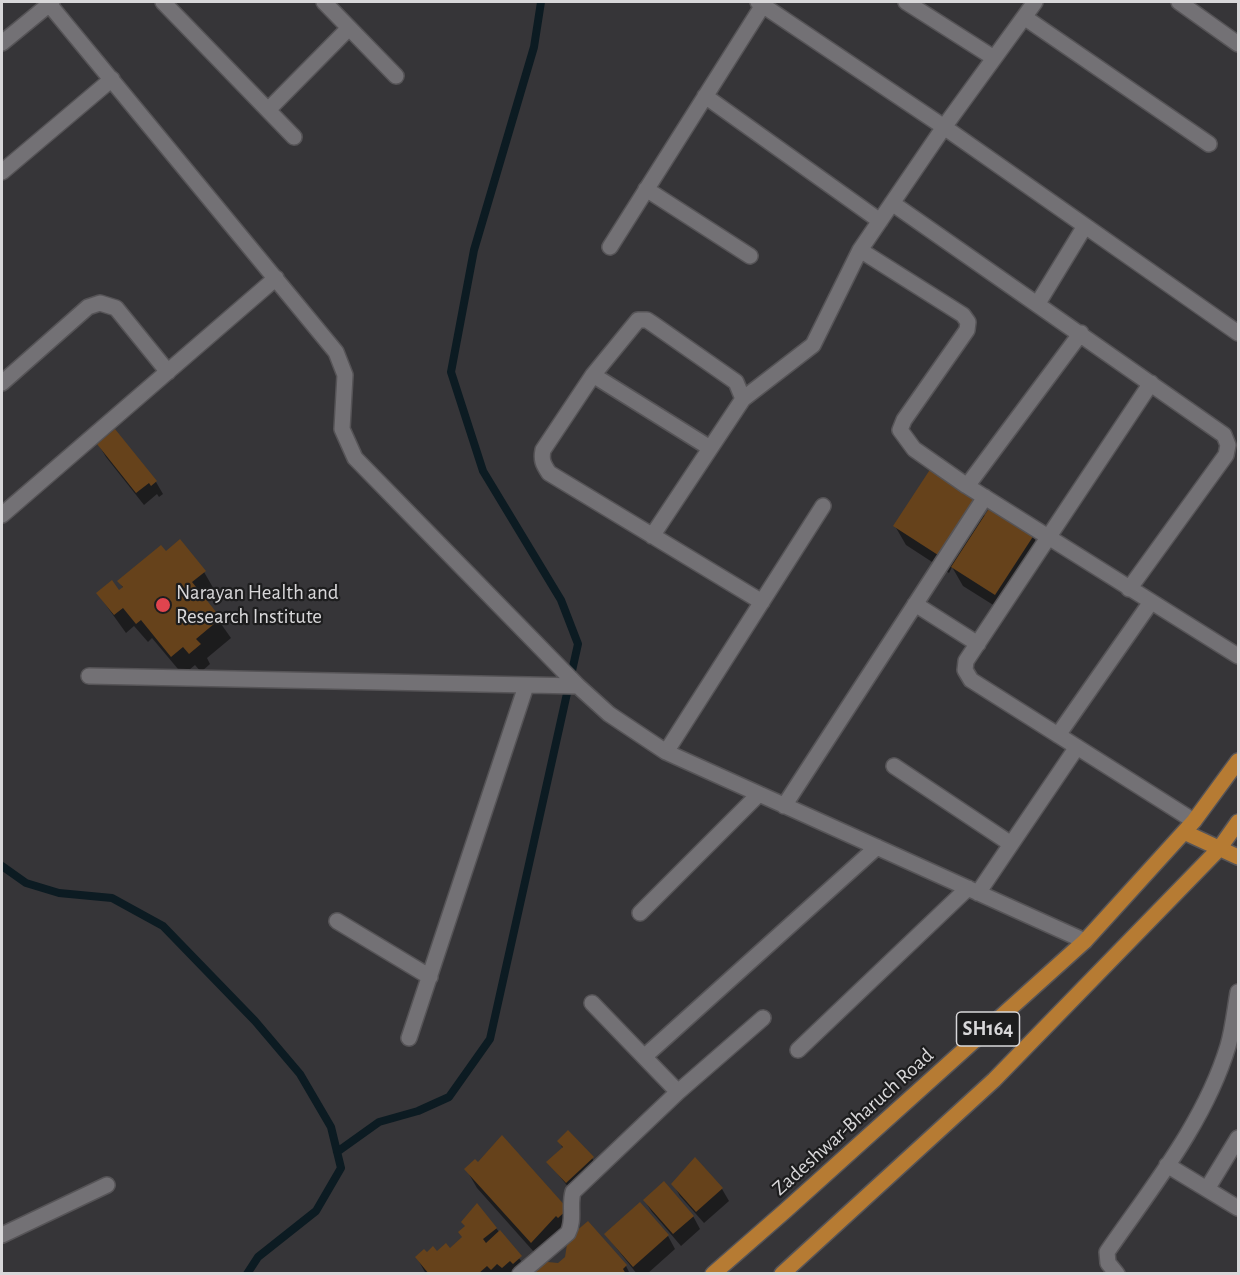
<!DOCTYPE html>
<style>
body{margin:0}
#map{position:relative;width:1240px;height:1275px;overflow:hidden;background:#363538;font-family:"Alegreya Sans",sans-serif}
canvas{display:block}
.frame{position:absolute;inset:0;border:3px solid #d8d7d9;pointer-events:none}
</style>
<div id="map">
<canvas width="1240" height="1275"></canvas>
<div class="frame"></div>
</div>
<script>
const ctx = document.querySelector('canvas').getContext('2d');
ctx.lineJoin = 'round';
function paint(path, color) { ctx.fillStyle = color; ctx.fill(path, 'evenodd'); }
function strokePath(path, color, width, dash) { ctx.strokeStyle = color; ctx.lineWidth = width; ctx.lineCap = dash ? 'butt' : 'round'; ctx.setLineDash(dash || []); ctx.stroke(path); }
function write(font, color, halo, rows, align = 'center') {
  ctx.font = font + ' "Alegreya Sans",sans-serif'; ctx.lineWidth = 4.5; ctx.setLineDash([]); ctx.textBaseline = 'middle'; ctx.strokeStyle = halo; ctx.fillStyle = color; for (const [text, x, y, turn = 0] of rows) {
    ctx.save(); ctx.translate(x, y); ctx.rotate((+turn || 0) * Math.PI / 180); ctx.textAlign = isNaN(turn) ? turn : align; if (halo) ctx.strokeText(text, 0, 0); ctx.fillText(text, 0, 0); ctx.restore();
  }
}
paint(new Path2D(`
 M115 431 156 482 163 494 159 497 157 494 144 505 106 457 98 444Z
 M974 498 985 516 1033 536 1043 555 1006 613 963 586 952 567 949 573 906 545 895 526Z
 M165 553 204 572 215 591 204 600 231 638 207 658 210 664 201 672 195 665 183 675 152 638 148 642 134 626 126 633 98 594 119 592 123 588 119 581Z
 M559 1141 592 1158 599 1171 574 1194 548 1162 563 1149Z
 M695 1159 722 1189 729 1201 704 1223 680 1196 673 1184Z
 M466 1169 567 1210 579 1230 626 1266 630 1274H426L417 1258 450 1250 496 1228 528 1270 559 1265 566 1258 569 1239 542 1261 477 1188Z
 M644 1200 693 1216 700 1229 681 1246 652 1212Z
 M640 1204 668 1236 675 1249 647 1274H637L606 1235Z`), '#0007');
strokePath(new Path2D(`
 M2 866 26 883 59 893 112 898 163 926 255 1021 300 1074 331 1127 341 1168 316 1211 258 1257 247 1274
 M337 1152 379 1122 418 1111 449 1097 490 1039 578 644 561 600 483 471 451 372 474 250 534 47 541 2`), '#0c1b22', 8);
paint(new Path2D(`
 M115 429 157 481 151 486 149 483 136 493 97 444Z
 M931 468 975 497 938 555 893 526Z
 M990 507 1034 535 995 595 951 567Z
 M180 539 206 571 192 582 221 618 196 639 201 644 189 654 183 647 171 657 141 620 136 624 123 608 114 615 96 593 112 580 119 590 123 587 117 581 161 545 166 551Z
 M568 1130 594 1157 566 1183 546 1162 563 1147 557 1141Z
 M502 1135 568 1209 558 1218 556 1216 531 1243 464 1169 475 1159 478 1162Z
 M695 1157 723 1188 696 1212 671 1184Z
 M664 1181 694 1216 673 1234 643 1200Z
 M640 1202 669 1235 633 1267 604 1234Z
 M477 1203 497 1228 483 1239 486 1243 500 1230 522 1256 513 1264 510 1261 502 1268 497 1264 491 1270 487 1266 478 1274H429L415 1257 424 1249 427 1252 433 1246 437 1251 446 1243 450 1248 462 1237 458 1232 465 1226 461 1222Z
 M588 1221 627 1265 623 1269 626 1274H523L538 1261 558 1263 565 1257 568 1238Z`), '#66421b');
const minor = new Path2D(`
 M163 2 294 137
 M324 2 396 76
 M758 2 944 127 1238 333
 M906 2 994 58
 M1179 2 1238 44
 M49 4 336 352 345 375 342 429 355 458 578 686 609 714 666 752 1085 941
 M1024 17 1209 144
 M2 43 52 2
 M705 96 880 221
 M268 110 349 28
 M2 172 112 79
 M646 189 750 256
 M892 203 1224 435 1228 445 1226 455 1129 589
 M610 247 763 5
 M860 250 963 315 968 322 967 330 904 420 900 430 914 449 967 486 1238 656
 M1038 303 1085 226
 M593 375 710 448
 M2 383 88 307 100 303 116 308 168 372
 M1151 383 966 661 965 670 971 680 1194 821
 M743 399 813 345 860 250 944 127 1035 2
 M967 486 1081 333
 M2 515 276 278
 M652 536 743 399 736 382 653 324 647 320H638L593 375 543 450C541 460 543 464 549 473L762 602
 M915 604 978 644
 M89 676 578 686
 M1058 735 1151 602
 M666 752 823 506
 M894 766 1011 844
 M784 806 985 497
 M978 893 1077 747
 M640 913 759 794
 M337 921 430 977
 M592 1003 678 1092
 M409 1038 526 686
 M798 1050 968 888
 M644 1057 877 847
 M1167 1165 1238 1208
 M1207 1189 1238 1138
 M2 1235 107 1185
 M520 1274 568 1233C575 1219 569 1206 573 1192L678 1092 763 1018
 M1117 1274 1108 1263 1107 1252C1152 1187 1205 1122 1228 1046 1233 1029 1235 1009 1238 992`);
const major = new Path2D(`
 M1184 832 1238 857
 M713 1274 785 1211 1085 941 1194 821 1238 761
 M782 1274 994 1080 1219 849 1238 822`);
strokePath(minor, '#565457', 18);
strokePath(major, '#565457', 18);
strokePath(minor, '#737175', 15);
strokePath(major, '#b67b33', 15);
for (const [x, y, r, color] of [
 [163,605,8,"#e0444e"]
]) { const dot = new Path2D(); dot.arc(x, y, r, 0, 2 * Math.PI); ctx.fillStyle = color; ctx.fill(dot); strokePath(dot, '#1d1d1e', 2); }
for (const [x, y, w] of [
 [988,1029,63]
]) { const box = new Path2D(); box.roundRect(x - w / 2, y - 17, w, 34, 4.5); ctx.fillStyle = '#1d1d1e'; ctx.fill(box); strokePath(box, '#d8d7d9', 1.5); }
write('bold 20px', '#d8d7d9', null, [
 ["SH164",988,1029]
]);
write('21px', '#d8d7d9', '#1d1d1e', [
 ["Narayan Health and",176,593],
 ["Research Institute",176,617]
], 'left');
write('21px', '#d8d7d9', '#1d1d1e', [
 ["Zadeshwar-Bharuch Road",853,1122,-42]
]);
</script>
